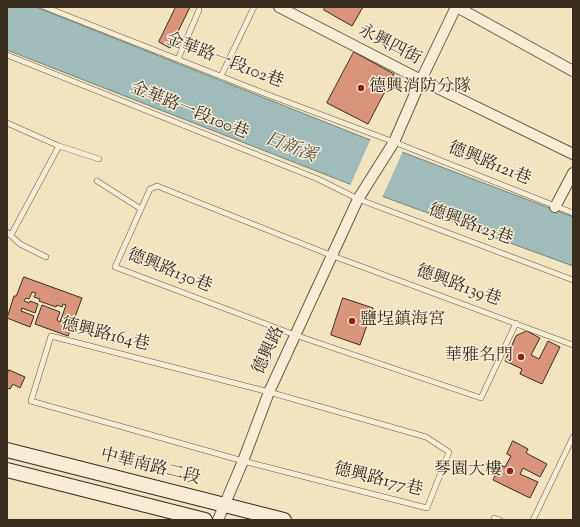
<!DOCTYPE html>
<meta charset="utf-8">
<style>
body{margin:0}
#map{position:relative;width:580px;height:527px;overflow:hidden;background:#f2e4be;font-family:"Sorts Mill Goudy",serif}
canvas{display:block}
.frame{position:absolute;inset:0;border:8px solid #382d1f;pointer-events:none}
</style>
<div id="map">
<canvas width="580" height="527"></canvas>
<div class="frame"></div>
</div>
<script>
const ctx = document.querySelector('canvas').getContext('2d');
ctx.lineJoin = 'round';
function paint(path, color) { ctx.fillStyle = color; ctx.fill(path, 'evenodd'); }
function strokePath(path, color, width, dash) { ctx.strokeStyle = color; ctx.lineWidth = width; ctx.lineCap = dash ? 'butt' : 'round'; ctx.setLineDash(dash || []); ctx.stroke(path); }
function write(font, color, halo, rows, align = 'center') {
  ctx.font = font + ' "Sorts Mill Goudy","Noto Serif TC",serif'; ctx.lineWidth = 3; ctx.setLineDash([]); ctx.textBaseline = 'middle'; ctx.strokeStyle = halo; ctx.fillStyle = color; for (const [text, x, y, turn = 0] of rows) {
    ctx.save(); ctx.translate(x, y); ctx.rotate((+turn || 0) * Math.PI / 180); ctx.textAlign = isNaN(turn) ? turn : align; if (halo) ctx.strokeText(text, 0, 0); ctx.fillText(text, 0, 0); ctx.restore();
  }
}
const water = new Path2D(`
 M7 7H36L360 136 573 217V266L365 190 7 50Z`);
paint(water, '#9fbcbb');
strokePath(water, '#76837d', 1);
paint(new Path2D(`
 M371 138 403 151 382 198 350 186Z`), '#f2e4be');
const building = new Path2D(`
 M176 7H190L170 48 159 42Z
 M325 7H363L352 26 324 10Z
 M354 52 394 74 368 124 327 103Z
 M24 277 82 298 68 336 35 324 42 305 60 312 57 320 60 322 66 305 63 304 62 307 57 305 56 307 39 301 40 299 34 297 36 293 32 292 29 299 26 298 24 301 29 303 30 301 38 304 35 313 22 308 21 311 34 316 30 327 7 318 14 296H16Z
 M343 298 373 308 360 345 331 335Z
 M527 331 540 338 531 355 539 359 548 341 560 347 542 384 520 374 522 369 505 361 516 336Z
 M9 370 25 377 20 388 13 384 10 389 7 388V375Z
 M513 441 528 449 526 453 547 464 540 477 523 468 520 474 538 482 530 498 493 480 500 465 505 467 511 456 507 454Z`);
paint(building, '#d9947b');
strokePath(building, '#382d1f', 1);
const lane = new Path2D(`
 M45 7 266 94 394 142 573 213
 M7 55 318 179 358 199 573 280
 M178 59 199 10
 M221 76 254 7
 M7 123 59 146 99 159
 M97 181 141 209
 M7 232 20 244 46 257
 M11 235 59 146
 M516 323 481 398 295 335 115 267 150 189 157 186 333 256 573 345
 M51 336 269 392 426 437 449 452 427 508 243 461 31 401Z
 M494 518 500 520
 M533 520 573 437`);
const street = new Path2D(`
 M279 7 421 80 573 154
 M457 7 573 71
 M555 207 573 173
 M218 520 243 461 269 392 358 199 394 142 421 80 456 7`);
const secondary = new Path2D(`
 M7 450 284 520
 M7 470 205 520`);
strokePath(lane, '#665b47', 6);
strokePath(street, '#665b47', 12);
strokePath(secondary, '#382d1f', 16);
strokePath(lane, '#f7edd5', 5);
strokePath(street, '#f7edd5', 10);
strokePath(secondary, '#f7edd5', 14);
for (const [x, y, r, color] of [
 [361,88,4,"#8f2418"],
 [352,321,4,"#8f2418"],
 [521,357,4,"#8f2418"],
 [510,471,4,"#8f2418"]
]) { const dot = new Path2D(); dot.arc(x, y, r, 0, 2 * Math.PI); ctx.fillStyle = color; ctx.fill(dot); strokePath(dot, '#f7edd5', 1.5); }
write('17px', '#382d1f', '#f7edd5', [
 ["永興四街",389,46,27],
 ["金華路一段102巷",224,62,21],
 ["金華路一段100巷",189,112,22],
 ["德興路121巷",489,165,22],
 ["德興路123巷",470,226,20],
 ["德興路130巷",169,272,22],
 ["德興路139巷",458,287,20],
 ["德興路164巷",105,336,14],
 ["德興路",270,351,-65],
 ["中華南路二段",150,468,14],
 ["德興路177巷",378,481,14]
]);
write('17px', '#382d1f', '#f7edd5', [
 ["德興消防分隊",369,88],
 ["鹽埕鎮海宮",360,321],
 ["華雅名門",513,357,"right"],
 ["琴園大樓",502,471,"right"]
], 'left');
write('italic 18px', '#525146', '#f7edd5', [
 ["日新溪",290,149,21]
]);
</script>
